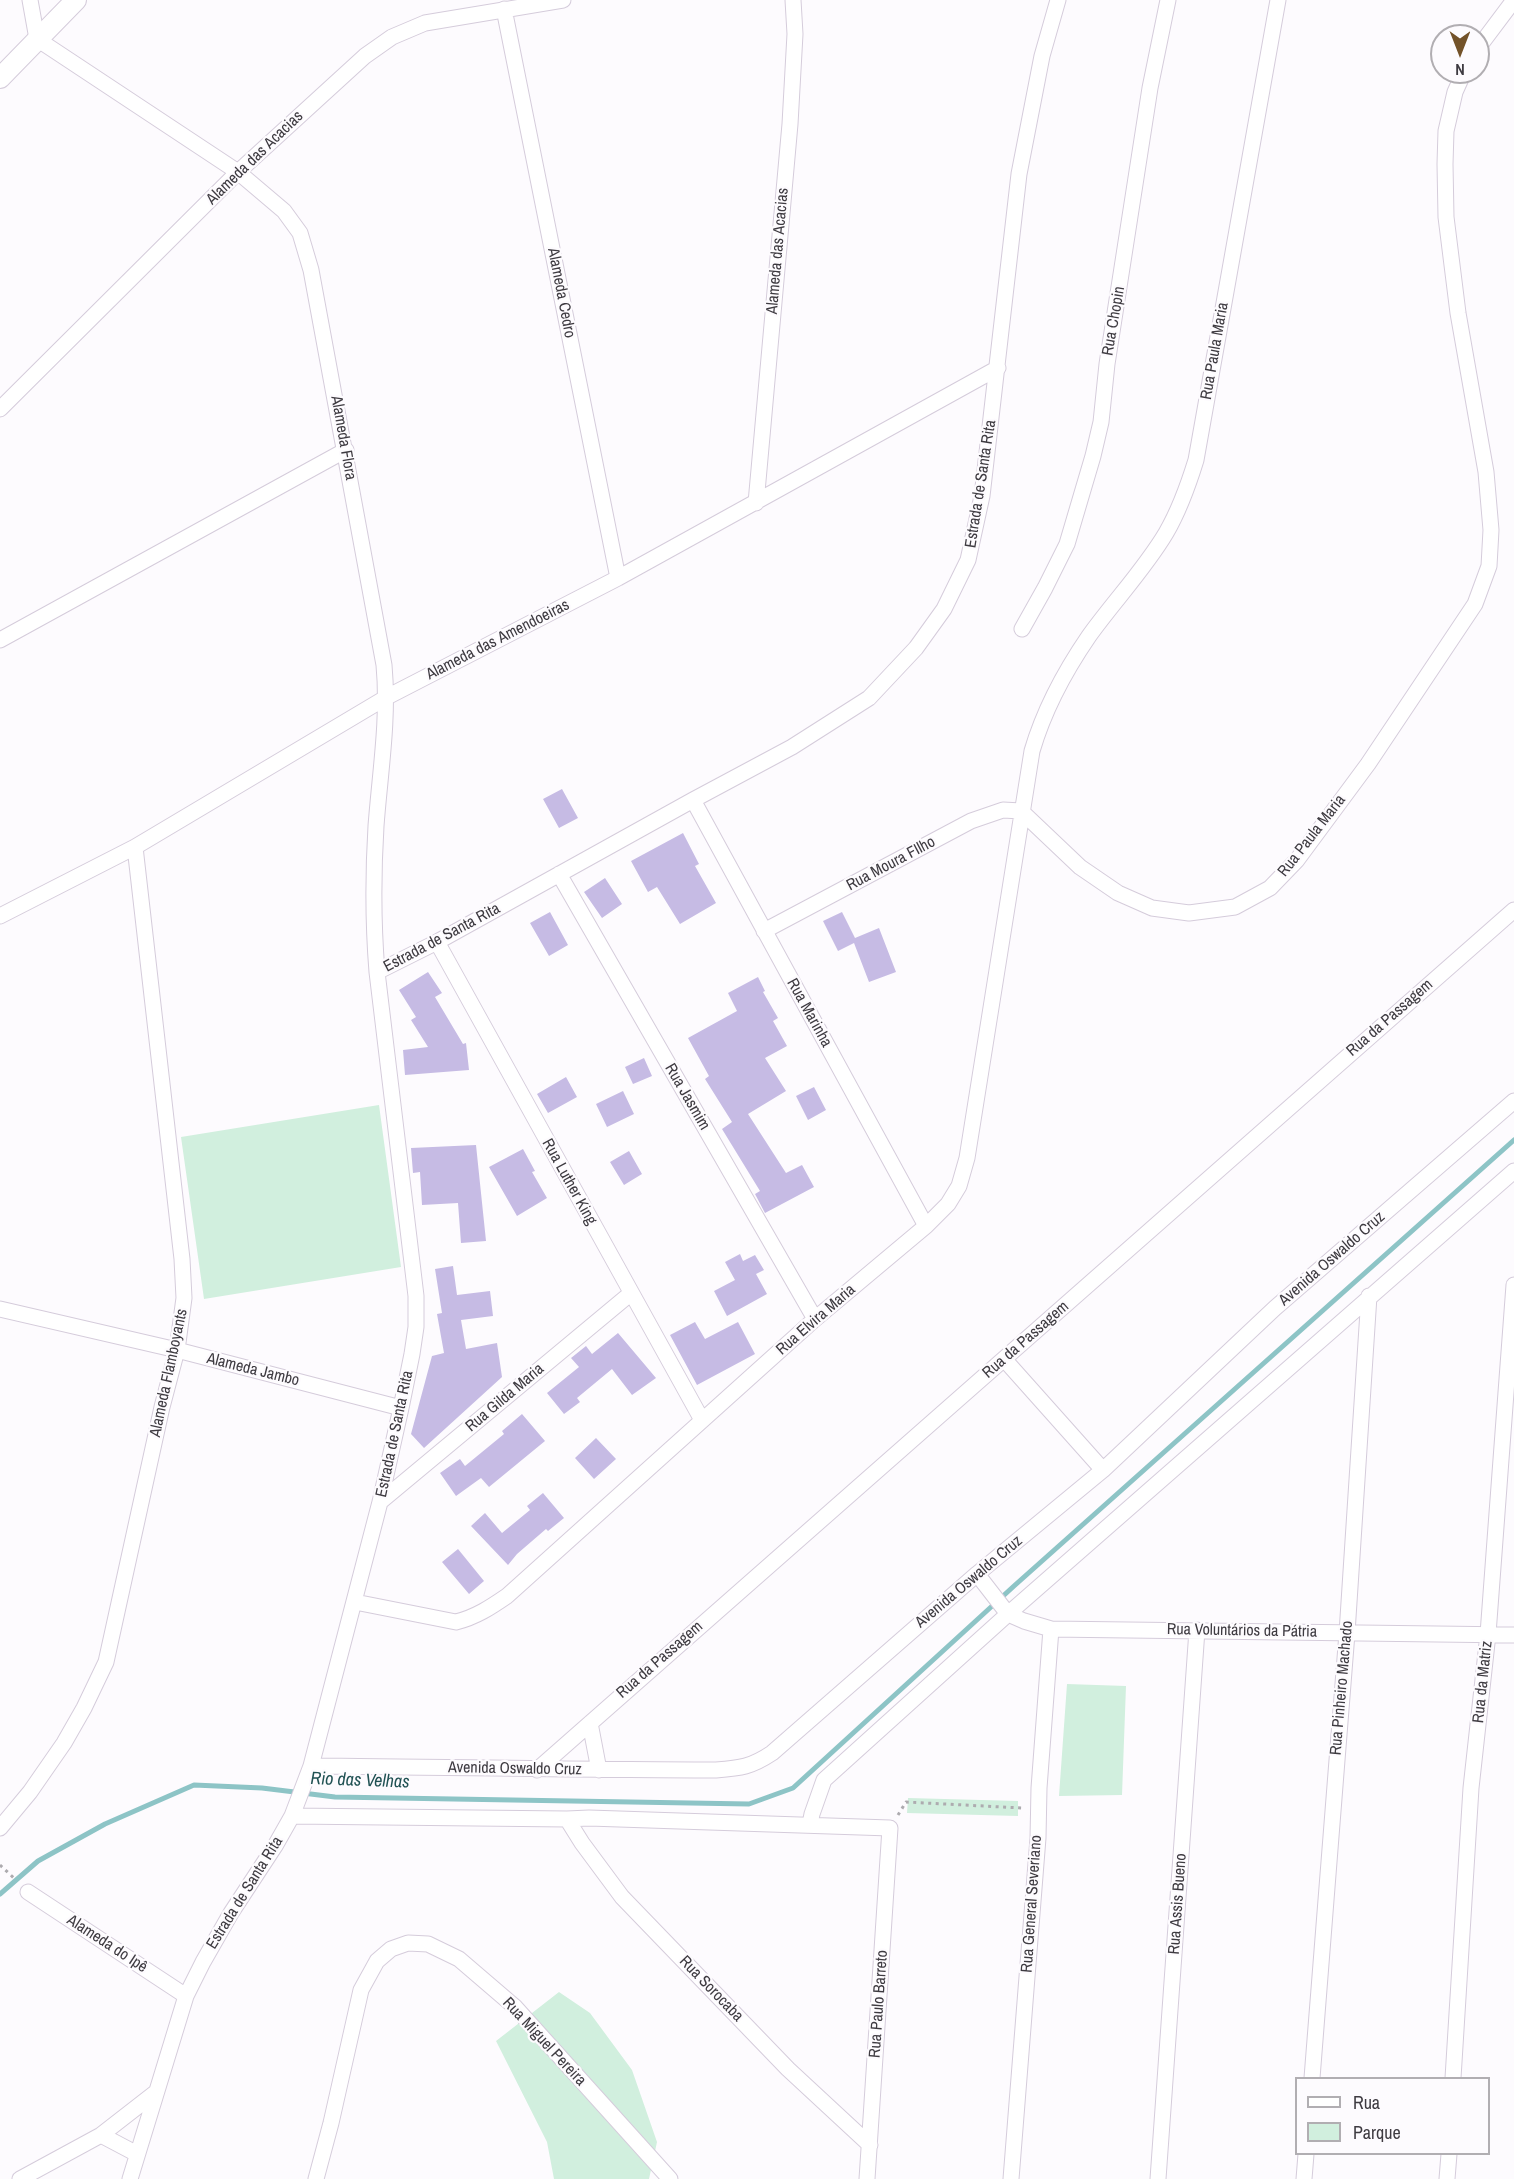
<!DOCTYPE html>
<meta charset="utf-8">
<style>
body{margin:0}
#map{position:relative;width:1514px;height:2179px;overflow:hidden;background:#fdfbfe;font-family:"Archivo Narrow",sans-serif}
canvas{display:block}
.legend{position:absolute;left:1295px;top:2077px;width:195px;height:78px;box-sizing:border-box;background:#fdfbfe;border:2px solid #b1aeb2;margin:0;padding:8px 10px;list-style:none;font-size:18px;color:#3e3b41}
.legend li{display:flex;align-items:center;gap:12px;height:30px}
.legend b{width:30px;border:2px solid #b1aeb2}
.north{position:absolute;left:1430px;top:24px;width:60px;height:60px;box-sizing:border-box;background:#fdfbfe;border:2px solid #b1aeb2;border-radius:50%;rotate:180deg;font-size:16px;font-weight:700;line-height:24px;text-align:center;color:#3e3b41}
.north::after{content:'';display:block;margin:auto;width:21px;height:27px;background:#735229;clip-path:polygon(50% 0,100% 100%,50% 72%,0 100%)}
</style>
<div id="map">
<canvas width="1514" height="2179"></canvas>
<ul class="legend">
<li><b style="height:8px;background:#fff"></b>Rua</li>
<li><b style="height:16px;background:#d1efde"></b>Parque</li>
</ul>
<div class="north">N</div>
</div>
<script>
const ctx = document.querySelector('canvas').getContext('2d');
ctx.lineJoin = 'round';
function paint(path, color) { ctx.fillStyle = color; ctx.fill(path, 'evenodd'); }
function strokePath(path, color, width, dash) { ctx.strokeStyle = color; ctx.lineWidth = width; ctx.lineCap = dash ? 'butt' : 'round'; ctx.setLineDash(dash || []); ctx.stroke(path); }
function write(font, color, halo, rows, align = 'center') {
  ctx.font = font + ' "Archivo Narrow",sans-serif'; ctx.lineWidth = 4.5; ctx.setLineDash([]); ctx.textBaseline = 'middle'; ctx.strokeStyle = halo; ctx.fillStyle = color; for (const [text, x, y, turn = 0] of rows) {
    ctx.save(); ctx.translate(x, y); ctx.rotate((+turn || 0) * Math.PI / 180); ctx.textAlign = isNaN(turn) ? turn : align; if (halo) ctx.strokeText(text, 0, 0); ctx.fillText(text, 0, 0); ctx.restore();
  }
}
paint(new Path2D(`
 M379 1105 401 1267 204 1299 181 1137Z
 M1067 1684 1126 1686 1122 1795 1059 1796Z
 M908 1798 1018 1801V1816L907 1813Z
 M559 1992 590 2013 632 2070 657 2142 649 2179H554L547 2142 496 2041Z`), '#d1efde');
strokePath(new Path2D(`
 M0 1894 38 1861 105 1824 194 1785 262 1788 335 1797 749 1804 793 1788 1014 1586 1514 1140`), '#8dc4c6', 5);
paint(new Path2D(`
 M562 789 578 818 559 828 543 799Z
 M683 833 699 864 695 866 716 903 680 924 657 887 648 892 631 861Z
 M605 878 622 904 602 918 584 892Z
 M550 912 568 945 549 956 530 923Z
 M842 912 855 938 879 928 896 972 869 982 854 943 838 951 823 921Z
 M428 972 442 993 435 997 463 1044 466 1043 469 1070 405 1075 403 1050 428 1047 411 1020 416 1017 399 990Z
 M758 977 765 991 763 992 778 1018 773 1021 787 1046 765 1058 786 1091 748 1114 786 1173 802 1165 814 1187 765 1213 755 1194 760 1191 722 1129 732 1122 705 1079 709 1076 688 1038 737 1011 728 993Z
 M644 1058 652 1076 633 1084 625 1067Z
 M566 1077 577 1097 548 1113 537 1094Z
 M814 1087 826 1110 808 1120 796 1096Z
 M623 1091 634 1114 607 1127 596 1104Z
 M476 1145 486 1241 461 1243 458 1203 422 1205 420 1172 413 1173 411 1148Z
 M523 1149 535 1171 532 1172 547 1198 517 1216 489 1167Z
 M629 1151 642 1174 624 1185 610 1162Z
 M740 1254 743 1261 755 1255 764 1270 756 1274 767 1294 727 1316 714 1291 735 1280 725 1262Z
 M453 1266 457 1295 490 1291 493 1316 461 1320 466 1349 497 1343 502 1377 424 1448 411 1434 432 1356 444 1353 437 1314 442 1313 435 1269Z
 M695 1322 705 1339 738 1322 755 1354 697 1385 670 1335Z
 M618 1333 656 1378 632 1395 612 1369 577 1398 580 1402 564 1414 547 1393 579 1367 571 1358 586 1346 592 1354Z
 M522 1414 545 1441 489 1487 481 1478 456 1496 440 1473 460 1459 465 1466 504 1434 502 1431Z
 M596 1438 616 1459 594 1479 575 1458Z
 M543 1493 564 1518 548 1531 546 1529 517 1554 508 1565 471 1526 485 1513 502 1533 530 1510 527 1506Z
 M458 1549 484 1581 469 1594 442 1562Z`), '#c6bbe4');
const minor = new Path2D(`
 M30 0 37 39 238 172 284 211 300 233 311 270 384 665C389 719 380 772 376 826 373 875 373 923 377 972L416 1296V1327L412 1354 401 1408 380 1502 311 1766 292 1816 275 1846 231 1913 203 1962 186 1996 130 2179
 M504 9 618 578
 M1478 48 1514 0
 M0 409 238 172 365 56 392 37 425 23 563 0
 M756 503 790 124 795 34 793 0
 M1022 629 1045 588 1067 544 1093 456 1101 422 1107 364 1150 88 1168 0
 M0 640 346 450
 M693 800 926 1226
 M1021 811 1080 867 1118 893 1152 908 1189 913 1235 907 1270 888 1297 860 1368 764 1475 604 1489 566 1491 530 1486 472 1458 313 1446 217 1445 164 1446 131 1455 92 1464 72
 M559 874 815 1319
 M0 916 135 847 387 697 618 578 998 368
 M764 931 971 821 1003 810 1021 811
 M437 942 702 1420
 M377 972 437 942 693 800 792 747 869 698 916 648 944 609 968 560 982 496 1019 174 1042 56 1058 0
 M0 1309 177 1350 401 1408
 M1004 1359 1103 1470
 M380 1502 630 1294
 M977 1574 1008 1614 1024 1621 1051 1629 1514 1635
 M355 1602 456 1622C476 1617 491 1607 507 1596L815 1319 926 1226 948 1204 959 1186 967 1158 1032 751C1044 710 1065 671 1089 636 1114 601 1144 570 1166 533 1180 509 1188 486 1196 460L1278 0
 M590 1723 599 1770
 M311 1766C446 1767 581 1770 716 1770 741 1768 751 1767 772 1753L977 1574 1103 1470 1275 1308 1514 1101
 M537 1770 1514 910
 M292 1816 567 1819 589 1818 890 1828 867 2179
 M567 1819 582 1843 622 1897 788 2069 870 2145
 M810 1824 812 1814 824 1780 1008 1614 1514 1171
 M0 1828 30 1792 64 1743 84 1708 106 1662 162 1407 177 1350 184 1298 182 1259 135 847
 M28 1892 186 1996
 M1312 2078 1347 1633 1369 1296
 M1453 2078 1471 1788 1488 1634 1514 1285
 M101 2135 137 2154
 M20 2179 101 2135 155 2093
 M316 2179 331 2123 361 1990 377 1961 391 1949 408 1943 428 1944 459 1959 515 2007 670 2179
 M1011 2179 1038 1838 1039 1788 1051 1629
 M1158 2179 1197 1630
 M1304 2179 1306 2154
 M1447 2179 1449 2154`);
const tertiary = new Path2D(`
 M0 78 76 0`);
strokePath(minor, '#d5ccdb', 17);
strokePath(tertiary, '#d5ccdb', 22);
strokePath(new Path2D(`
 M898 1815 906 1802 1022 1808
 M0 1865 16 1880`), '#adabaf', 3, [3, 4.5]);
strokePath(minor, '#fff', 15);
strokePath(tertiary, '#fff', 20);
write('16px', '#3e3b41', '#fdfbfe', [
 ["Alameda das Acacias",255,158,-44],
 ["Alameda das Acacias",778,251,-85],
 ["Alameda Cedro",561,293,79],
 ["Rua Chopin",1114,321,-80],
 ["Rua Paula Maria",1215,351,-80],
 ["Alameda Flora",343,438,80],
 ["Estrada de Santa Rita",981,484,-81],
 ["Alameda das Amendoeiras",498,640,-27],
 ["Rua Paula Maria",1312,836,-52],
 ["Rua Moura FIlho",891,864,-28],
 ["Estrada de Santa Rita",442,938,-28],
 ["Rua Marinha",809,1013,61],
 ["Rua da Passagem",1390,1018,-41],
 ["Rua Jasmim",687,1097,60],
 ["Rua Luther King",569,1182,61],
 ["Avenida Oswaldo Cruz",1332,1259,-41],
 ["Rua Elvira Maria",816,1320,-41],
 ["Rua da Passagem",1026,1340,-41],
 ["Alameda Jambo",253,1370,14],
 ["Alameda Flamboyants",169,1373,-78],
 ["Rua Gilda Maria",505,1398,-40],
 ["Estrada de Santa Rita",395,1434,-78],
 ["Avenida Oswaldo Cruz",969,1582,-40],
 ["Rua Voluntários da Pátria",1242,1631,1],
 ["Rua da Passagem",660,1660,-41],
 ["Rua da Matriz",1483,1682,-84],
 ["Rua Pinheiro Machado",1342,1688,-85],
 ["Avenida Oswaldo Cruz",515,1769,1],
 ["Estrada de Santa Rita",245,1893,-58],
 ["Rua General Severiano",1032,1904,-86],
 ["Rua Assis Bueno",1178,1904,-86],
 ["Alameda do Ipê",107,1944,33],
 ["Rua Sorocaba",711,1989,46],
 ["Rua Paulo Barreto",879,2004,-86],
 ["Rua Miguel Pereira",544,2042,47]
]);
write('italic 18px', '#205153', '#fdfbfe', [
 ["Rio das Velhas",360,1781,2]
]);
</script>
